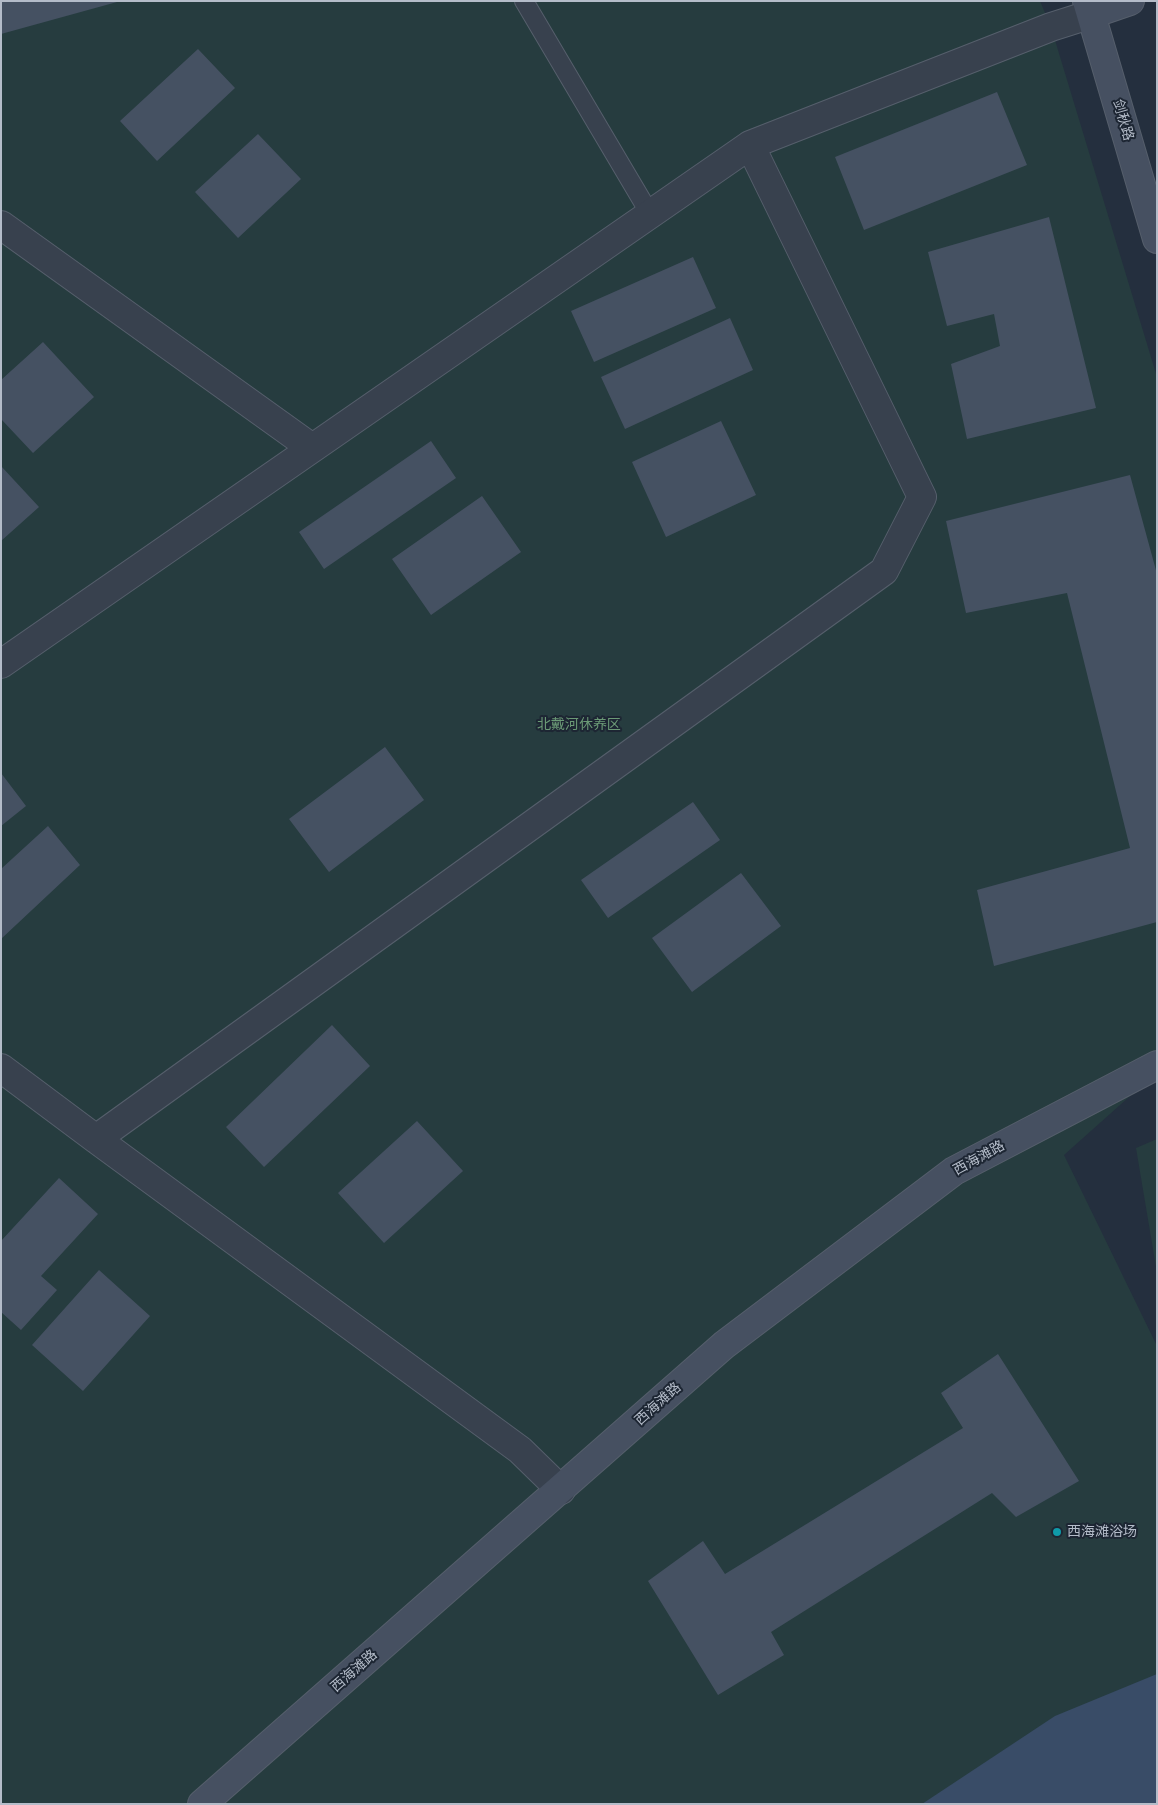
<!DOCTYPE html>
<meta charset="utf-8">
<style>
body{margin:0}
#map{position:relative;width:1158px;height:1805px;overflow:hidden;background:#242f3e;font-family:Quicksand,sans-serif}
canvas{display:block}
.frame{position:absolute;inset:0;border:2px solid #b4bcc9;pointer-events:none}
</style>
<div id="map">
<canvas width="1158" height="1805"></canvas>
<div class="frame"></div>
</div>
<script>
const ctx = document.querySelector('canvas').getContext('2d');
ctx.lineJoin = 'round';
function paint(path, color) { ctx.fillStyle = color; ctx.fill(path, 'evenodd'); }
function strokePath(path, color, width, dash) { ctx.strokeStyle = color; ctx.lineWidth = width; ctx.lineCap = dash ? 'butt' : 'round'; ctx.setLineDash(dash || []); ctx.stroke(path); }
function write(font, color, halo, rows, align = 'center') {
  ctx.font = font + ' Quicksand,"Noto Sans SC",sans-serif'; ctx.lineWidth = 4; ctx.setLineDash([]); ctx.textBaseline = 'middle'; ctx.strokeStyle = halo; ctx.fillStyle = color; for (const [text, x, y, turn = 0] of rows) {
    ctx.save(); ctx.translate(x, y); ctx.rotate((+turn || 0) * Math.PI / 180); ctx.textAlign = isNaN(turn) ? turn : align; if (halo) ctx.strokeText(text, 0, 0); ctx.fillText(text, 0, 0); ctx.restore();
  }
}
paint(new Path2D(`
 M1 1H1040L1051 27 1157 377V1072L1064 1155 1157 1346V1804H1Z
 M1157 1139V1273L1136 1148Z`), '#263c3f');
paint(new Path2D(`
 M1157 1674V1804H922L1055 1716Z`), '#394c67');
paint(new Path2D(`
 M1 1H116L117 2 1 34Z
 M198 49 235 88 157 161 120 121Z
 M997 92 1027 165 864 230 835 157Z
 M258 134 301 179 238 238 195 192Z
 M1049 217 1096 408 967 439 951 364 1000 346 994 314 947 326 928 252Z
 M693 257 716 308 594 362 571 311Z
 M730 318 753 370 625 429 601 377Z
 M43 342 94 397 33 453 1 419V380Z
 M721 421 756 495 666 537 632 462Z
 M431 441 456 478 324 569 299 532Z
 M1 466 39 507 1 541Z
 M1130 475 1157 574V922L994 966 977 890 1130 848 1067 593 966 613 946 521Z
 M482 496 521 552 431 615 392 559Z
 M385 747 424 800 329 872 289 819Z
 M1 773 26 806 1 826Z
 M693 802 720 840 608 918 581 880Z
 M48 826 80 865 1 939V869Z
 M741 873 781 926 692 992 652 938Z
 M332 1025 370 1066 264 1167 226 1127Z
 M417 1121 463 1171 384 1243 338 1193Z
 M59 1178 98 1214 41 1276 57 1290 21 1330 1 1312V1241Z
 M99 1270 150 1316 83 1391 32 1345Z
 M998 1354 1079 1481 1016 1517 992 1493 771 1632 784 1655 718 1695 648 1581 703 1541 725 1574 963 1428 941 1393Z`), '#455162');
const lane = new Path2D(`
 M524 1 650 214`);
const street = new Path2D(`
 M1 225 312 448
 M1 664 750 145 1051 27 1092 14
 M1 1068 96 1139 520 1450 561 1490
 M96 1139 884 571 922 497 750 145`);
const secondary = new Path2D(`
 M1087 1 1157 239
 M1092 14 1130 1
 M202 1804 724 1345 954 1171 1157 1065`);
strokePath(lane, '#565f6c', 20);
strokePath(street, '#565f6c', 30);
strokePath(secondary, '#565f6c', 30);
strokePath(lane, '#38414e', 18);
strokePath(street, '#38414e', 28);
strokePath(secondary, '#465061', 28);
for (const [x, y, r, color] of [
 [1057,1532,5,"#0f9aa8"]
]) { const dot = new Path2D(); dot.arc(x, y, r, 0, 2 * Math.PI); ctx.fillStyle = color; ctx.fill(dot); strokePath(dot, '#1d2633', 2); }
write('14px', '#b4bcc9', '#1d2633', [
 ["剑秋路",1123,120,74],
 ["西海滩路",979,1158,-29],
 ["西海滩路",658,1404,-42],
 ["西海滩路",354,1671,-41]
]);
write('14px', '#6b9a76', '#1d2633', [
 ["北戴河休养区",579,725]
]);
write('14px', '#b4bcc9', '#1d2633', [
 ["西海滩浴场",1067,1532]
], 'left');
</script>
